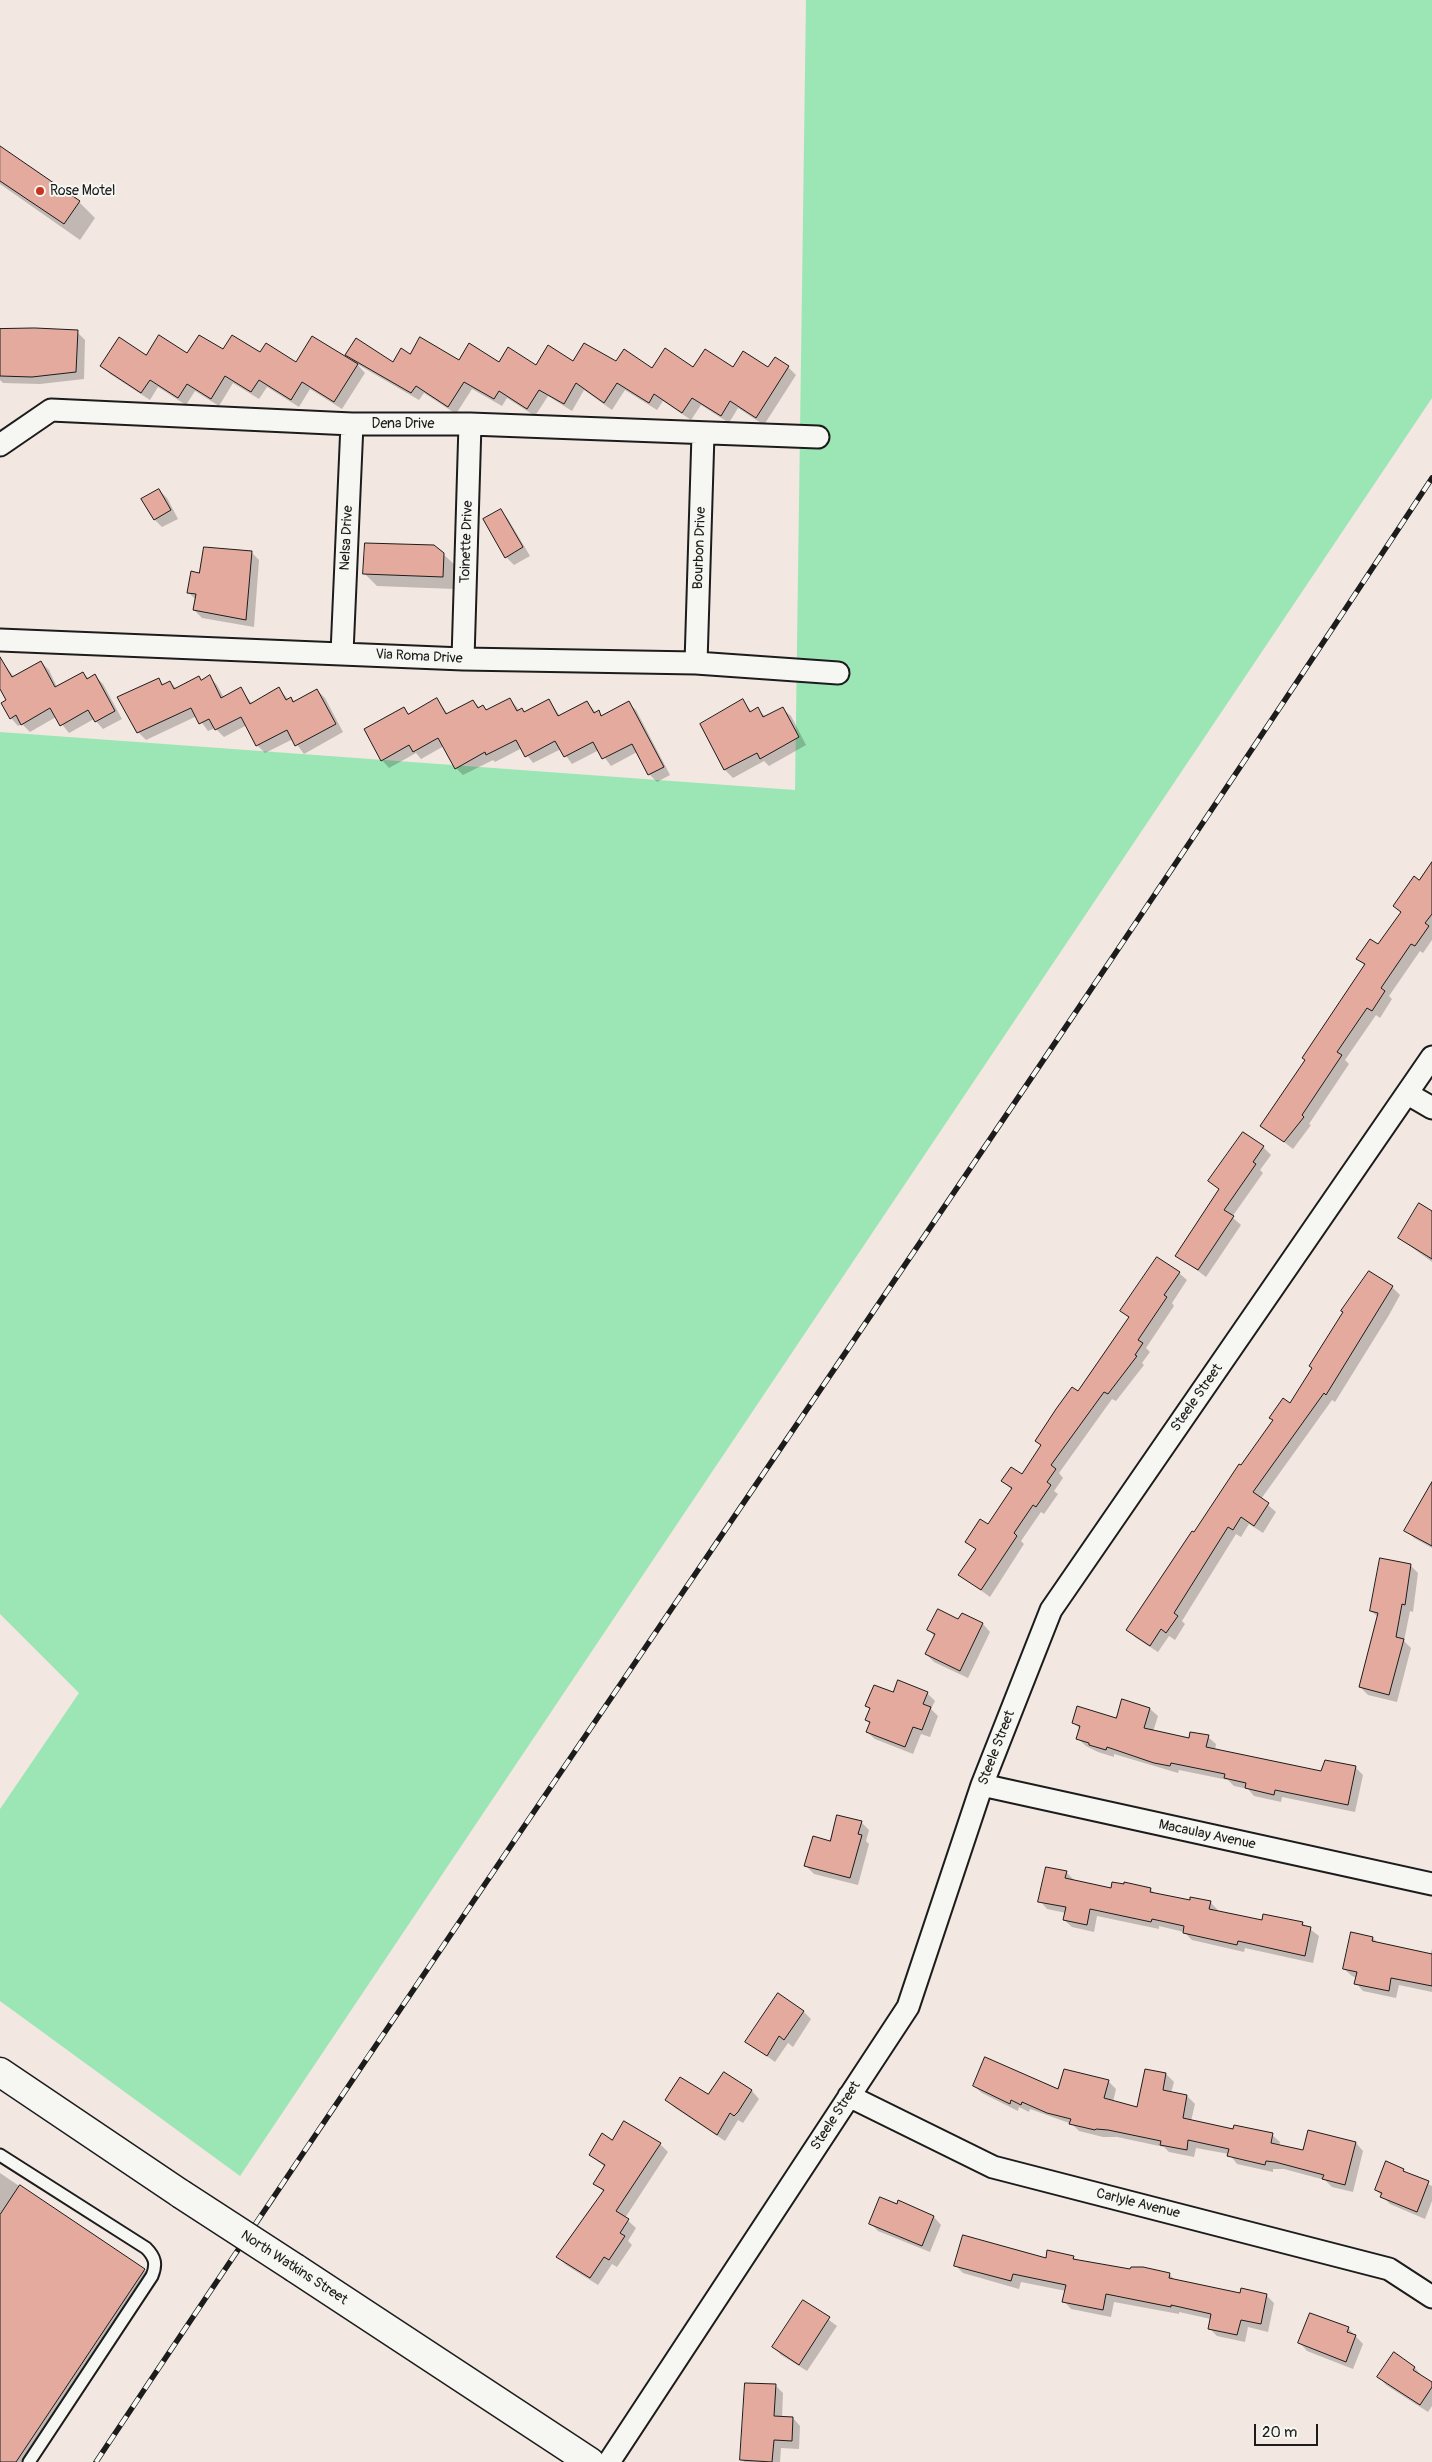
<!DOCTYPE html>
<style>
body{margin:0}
#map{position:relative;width:1432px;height:2462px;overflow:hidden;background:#f2e7e1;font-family:Pangolin,sans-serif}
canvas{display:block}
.scale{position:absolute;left:1254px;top:2424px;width:64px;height:22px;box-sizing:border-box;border:2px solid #1c1c1c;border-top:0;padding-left:6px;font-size:15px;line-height:18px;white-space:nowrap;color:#1c1c1c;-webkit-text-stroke:4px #f6f6f2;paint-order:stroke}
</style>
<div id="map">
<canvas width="1432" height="2462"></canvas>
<div class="scale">20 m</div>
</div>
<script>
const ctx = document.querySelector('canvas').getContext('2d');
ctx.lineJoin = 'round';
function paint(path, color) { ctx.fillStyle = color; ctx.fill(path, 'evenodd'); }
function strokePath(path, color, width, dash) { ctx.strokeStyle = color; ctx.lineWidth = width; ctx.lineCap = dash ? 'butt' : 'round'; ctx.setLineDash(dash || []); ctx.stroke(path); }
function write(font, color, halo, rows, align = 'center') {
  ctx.font = font + ' Pangolin,sans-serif'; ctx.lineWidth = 4; ctx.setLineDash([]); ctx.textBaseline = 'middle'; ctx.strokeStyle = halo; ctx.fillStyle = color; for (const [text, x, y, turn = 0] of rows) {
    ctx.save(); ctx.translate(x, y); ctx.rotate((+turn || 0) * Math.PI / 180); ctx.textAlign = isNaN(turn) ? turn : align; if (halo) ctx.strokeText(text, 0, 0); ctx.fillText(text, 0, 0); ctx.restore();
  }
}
paint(new Path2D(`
 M806 0H1432V398L240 2176 0 2001V1809L79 1693 0 1614V732L795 790Z`), '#9ce6b5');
paint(new Path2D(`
 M0 148 79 202 95 218 80 240 0 184Z
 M0 330 77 332 85 340 84 379 40 384 3 383 0 380Z
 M223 351 261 354 296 364 354 362 347 354 393 364 411 355 459 362 536 367 574 363 616 362 653 370 788 367 796 375 764 425 738 408 729 423 701 405 691 420 663 401 657 410 625 390 612 410 584 390 572 411 548 396 535 416 507 398 502 406 472 389 456 414 424 393 419 400 357 364 365 373 342 409 310 389 299 407 267 387 259 399 233 383 219 406 195 391 186 405 158 387 150 400 110 374 102 366 147 357Z
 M159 490 167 498 178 519 162 527 155 520Z
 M501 511 508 519 530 556 514 565 506 557Z
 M251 552 259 560 254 627 202 618 194 610 196 600 188 592 200 575Z
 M443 554 456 566 455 589 377 586 365 574Z
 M0 659 14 677 41 662 49 670 57 687 83 673 89 679 95 676 103 684 122 719 103 729 94 719 69 733 56 717 30 732 22 724 18 726 11 718 8 700 0 687Z
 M209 677 217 685 224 698 241 689 252 704 279 689 289 700 291 698 295 702 317 690 325 698 343 732 304 754 293 739 265 753 257 745 247 725 224 737 215 728 208 731 197 716 146 740 138 732 158 679 164 685 170 682 177 689 199 678 202 681Z
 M510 699 520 711 525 713 549 700 560 716 587 702 596 713 598 712 603 716 628 703 636 710 670 775 657 782 649 774 637 752 611 766 599 750 572 764 561 749 533 763 522 748 495 762 493 760 463 775 456 768 444 746 421 759 416 753 389 768 382 760 404 709 410 715 437 700 448 714 473 701 480 708 487 711Z
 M743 701 752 712 757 709 766 717 783 709 791 716 806 745 769 766 764 761 733 778 725 770 701 725Z
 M1432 864V940L1423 953 1420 951 1389 996 1392 999 1380 1018 1376 1015 1345 1060 1349 1064 1309 1124 1311 1125 1293 1149 1262 1125 1306 1060 1365 966 1358 958 1378 946 1402 913 1395 906 1420 882Z
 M1263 1147 1271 1155 1260 1170 1263 1173 1232 1217 1241 1225 1206 1277 1177 1255 1220 1190 1210 1181Z
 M1432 1213V1262L1399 1238Z
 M1179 1273 1187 1280 1172 1303 1174 1306 1146 1348 1150 1352 1142 1363 1144 1365 1116 1401 1112 1399 1059 1473 1063 1478 1054 1491 1058 1494 1044 1514 1041 1512 1021 1541 1024 1544 990 1597 960 1575 977 1550 967 1541 988 1526 1012 1490 1003 1481 1022 1476 1042 1446 1036 1441 1079 1393 1129 1318 1122 1311Z
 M1392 1287 1400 1295 1389 1315 1335 1402 1332 1400 1261 1499 1276 1512 1263 1533 1249 1524 1241 1537 1236 1534 1182 1621 1185 1624 1175 1640 1169 1636 1158 1652 1136 1638 1128 1630 1241 1467 1290 1405Z
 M1432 1485V1548L1414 1538 1406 1530Z
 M1410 1565 1418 1573 1413 1612 1410 1611 1404 1641 1411 1648 1397 1702 1368 1695 1360 1687 1378 1617 1371 1611Z
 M962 1614 983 1624 990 1632 968 1678 934 1662 926 1654 935 1637 929 1630 959 1621Z
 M927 1693 935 1701 931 1709 938 1716 930 1737 921 1734 913 1754 875 1739 867 1732 870 1724 866 1720 870 1709 867 1706 894 1694Z
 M1150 1709 1158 1716 1153 1732 1190 1739 1208 1737 1216 1744 1215 1750 1322 1772 1355 1767 1363 1775 1355 1812 1282 1797 1281 1802 1254 1796 1248 1789 1234 1786 1228 1780 1179 1770 1178 1773 1114 1754V1757L1098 1752 1086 1746 1078 1739 1081 1730 1073 1722 1117 1719Z
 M861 1822 869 1830 866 1841 869 1844 858 1885 814 1874 806 1866 831 1842Z
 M1066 1872 1074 1880 1112 1889H1150L1156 1895 1190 1902H1210L1218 1910V1912L1263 1922 1302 1923 1319 1936 1313 1963 1245 1948 1244 1952 1192 1940 1184 1932 1159 1926V1929L1097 1916 1094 1932 1072 1927 1064 1920 1066 1913 1047 1909 1040 1901Z
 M1373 1938 1379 1944 1430 1955 1432 1949V1992L1399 1985 1396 1998 1363 1991 1356 1983 1357 1978 1352 1976 1344 1969Z
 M804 2012 811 2019 793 2047 788 2043 775 2062 746 2041Z
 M724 2074 752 2091 759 2099 743 2123 738 2120 725 2141 675 2108 667 2100 708 2096Z
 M1166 2074 1174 2082 1171 2093 1187 2096 1195 2104 1191 2121 1234 2131 1272 2135 1280 2142 1279 2146 1304 2152 1356 2143 1363 2151 1353 2192 1332 2187 1325 2180 1284 2169H1273V2172L1237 2164 1229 2154 1196 2148 1194 2157 1169 2152 1164 2147 1117 2137H1103L1079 2131 1072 2124 1030 2109 1029 2112 1019 2107 1018 2111 982 2093 974 2086 1059 2091 1108 2081 1116 2089 1113 2102 1138 2109Z
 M613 2142 660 2144 668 2152 625 2218 636 2228 628 2241 632 2245 617 2267 612 2264 598 2285 566 2265 558 2257 604 2192 595 2183 605 2167 590 2155Z
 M1403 2170 1408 2175 1432 2186V2201L1425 2219 1390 2204 1376 2190Z
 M0 2173 148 2273 22 2462H0Z
 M899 2202 934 2217 941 2225 930 2252 878 2231 870 2223 897 2205Z
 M1073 2257 1077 2261 1131 2271 1169 2274 1176 2281 1241 2295 1267 2296 1274 2303 1268 2332 1248 2327 1245 2342 1217 2336 1209 2328 1211 2319 1179 2312V2314L1114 2302 1111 2317 1071 2309 1064 2301 1066 2291 1021 2282 1019 2289 963 2273 956 2266Z
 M804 2301 837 2326 807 2371 781 2355 774 2347Z
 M1348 2328 1363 2344 1353 2369 1307 2351 1300 2343Z
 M1394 2354 1415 2368 1422 2376 1432 2383V2406L1428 2412 1386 2385 1379 2377Z
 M776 2386 783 2393 782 2418H793L800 2426 799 2449 781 2448 780 2462H744L742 2459Z`), '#0003');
const building = new Path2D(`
 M0 146 80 201 64 224 0 181Z
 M35 328 78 330 76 372 32 377 0 376V329Z
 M159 335 187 353 199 335 223 349 232 335 260 352 266 343 296 362 312 336 358 364 334 402 302 382 291 400 259 380 251 392 225 376 211 399 187 384 178 398 150 380 141 393 100 366 119 337 146 355Z
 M420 337 459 360 469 343 499 362 508 347 536 365 548 345 573 361 584 343 616 361 624 349 652 368 665 348 693 367 705 349 733 367 743 351 768 367 775 357 789 366 756 418 730 401 721 416 692 398 682 413 654 394 649 403 617 383 604 403 576 383 564 404 539 390 527 409 499 391 494 399 464 382 448 407 416 386 411 393 345 355 356 338 393 362 401 348 410 354Z
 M159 489 171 510 154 520 141 499Z
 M501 509 523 547 505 558 483 519Z
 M365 543 434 545 444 553 443 577 363 574Z
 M204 547 252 551 246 620 193 610 196 594 187 593 191 571 199 573Z
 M0 657 12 677 41 661 55 687 83 672 87 679 95 674 115 711 95 722 88 710 60 726 50 708 21 725 16 715 10 719 1 703 6 700 0 689Z
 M210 675 221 698 241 687 250 704 279 687 286 700 291 697 293 702 317 689 336 724 295 746 287 730 256 746 241 717 215 730 209 719 199 724 191 708 137 733 117 697 159 678 162 685 170 681 174 689 199 676 201 680Z
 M437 698 446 714 473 700 478 708 483 705 486 710 510 698 517 711 522 708 524 712 549 699 558 716 587 701 594 713 599 710 601 716 629 701 664 767 648 775 632 744 602 759 593 742 564 757 555 741 525 757 516 740 486 755 485 752 455 769 438 738 413 752 409 745 381 761 364 729 404 707 408 714Z
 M743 699 750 712 758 707 763 717 783 707 799 737 760 759 757 753 724 770 700 724Z
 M1432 862V914L1425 923 1429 926 1415 946 1411 944 1381 988 1385 991 1372 1011 1367 1008 1337 1052 1342 1055 1302 1115 1304 1117 1284 1142 1260 1126 1305 1060 1302 1058 1365 964 1356 959 1370 939 1378 944 1401 912 1393 906 1414 876 1419 880Z
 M1243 1132 1264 1146 1253 1162 1256 1164 1224 1210 1234 1216 1198 1270 1175 1256 1219 1189 1208 1181Z
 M1419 1203 1432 1211V1259L1398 1238Z
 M1157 1257 1180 1272 1164 1295 1167 1297 1138 1340 1143 1343 1135 1355 1137 1356 1108 1394 1104 1392 1051 1465 1056 1469 1047 1482 1051 1485 1036 1507 1033 1505 1014 1533 1017 1536 981 1590 958 1575 976 1549 965 1542 980 1519 988 1524 1012 1488 1001 1481 1011 1467 1022 1474 1041 1445 1035 1441 1056 1409 1072 1387 1078 1391 1129 1317 1120 1311Z
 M1369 1271 1393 1286 1326 1395 1324 1393 1253 1492 1269 1503 1254 1526 1241 1517 1233 1530 1228 1527 1174 1613 1178 1616 1166 1633 1161 1629 1150 1646 1126 1630 1192 1531 1194 1532 1239 1464 1241 1465 1273 1420 1269 1418 1283 1398 1290 1403 1312 1368 1309 1366 1343 1312 1341 1311Z
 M1432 1482V1546L1404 1531Z
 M1380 1558 1411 1564 1405 1605 1402 1604 1396 1637 1404 1639 1389 1695 1359 1687 1378 1613 1370 1611Z
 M938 1609 958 1619 962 1613 983 1623 960 1671 925 1654 935 1634 927 1630Z
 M898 1680 928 1692 923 1704 931 1707 922 1730 913 1727 905 1747 866 1732 870 1722 865 1720 870 1708 865 1706 874 1685 893 1692Z
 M1122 1699 1150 1708 1144 1728 1189 1738 1190 1732 1209 1735 1206 1747 1321 1771 1325 1760 1356 1766 1348 1805 1275 1790 1274 1795 1245 1788 1246 1783 1224 1778 1225 1774 1171 1763 1170 1766 1154 1763 1107 1747 1106 1750 1089 1745V1743L1076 1739 1080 1726 1072 1723 1077 1706 1116 1718Z
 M837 1815 862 1821 858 1834 862 1835 850 1878 804 1866 813 1836 830 1841Z
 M1046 1867 1067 1871 1065 1878 1111 1888 1112 1882 1124 1884V1882L1151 1888 1150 1892 1190 1900V1897L1211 1901 1209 1909 1262 1920 1263 1914 1303 1922 1302 1925 1311 1927 1305 1956 1238 1941 1237 1945 1183 1933 1184 1926 1152 1919 1151 1922 1090 1909 1087 1925 1063 1920 1066 1907 1038 1902Z
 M1351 1932 1373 1937 1372 1941 1432 1954V1986L1391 1978 1389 1991 1354 1984 1357 1972 1343 1969Z
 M778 1993 804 2011 784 2040 779 2036 767 2056 745 2042Z
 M985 2057 1058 2089 1064 2069 1109 2080 1104 2098 1137 2107 1145 2069 1166 2073 1163 2090 1187 2095 1183 2118 1233 2129 1234 2125 1273 2133 1271 2143 1303 2150 1308 2130 1356 2142 1345 2185 1322 2179 1324 2175 1275 2162 1266 2161 1265 2165 1227 2156 1229 2149 1188 2140 1187 2150 1160 2145 1161 2141 1108 2130 1096 2129 1095 2130 1069 2124 1071 2119 1047 2113 1022 2102 1021 2105 1011 2100 1010 2104 973 2086Z
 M724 2072 752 2090 738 2112 734 2116 730 2113 717 2135 665 2100 680 2077 708 2094Z
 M624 2121 661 2143 616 2211 629 2219 620 2233 625 2236 609 2260 604 2257 590 2278 556 2257 604 2190 593 2184 605 2165 589 2155 602 2133 612 2140Z
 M1386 2161 1404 2169 1403 2171 1429 2181 1417 2212 1380 2197 1382 2193 1375 2190Z
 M20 2185 145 2269 16 2462H0V2215Z
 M880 2197 897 2204 898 2200 934 2216 922 2246 869 2224Z
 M963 2235 1046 2258 1047 2250 1074 2256 1073 2259 1130 2269 1131 2267H1143L1170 2273 1169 2278 1240 2293 1241 2288 1267 2294 1261 2324 1241 2320 1237 2335 1208 2329 1211 2314 1171 2305V2307L1106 2294 1103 2310 1062 2302 1066 2285 1013 2274 1011 2281 954 2266Z
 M803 2300 830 2317 799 2365 772 2347Z
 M1310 2313 1349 2327 1347 2332 1356 2335 1346 2362 1298 2343Z
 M1394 2352 1415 2367 1413 2370 1432 2382V2387L1420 2405 1377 2377Z
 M745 2383 776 2384 774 2416 793 2417 792 2441 774 2440 772 2462 740 2460Z`);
paint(building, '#e3aa9d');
strokePath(building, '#1c1c1c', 1);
const service = new Path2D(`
 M0 2155 146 2248C155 2257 157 2264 152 2276L29 2462`);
const minor = new Path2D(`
 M0 445 51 410 352 424H470L818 437
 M0 640 463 659 696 663 838 673
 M342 653 352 424
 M463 659 470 424
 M696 663 703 434
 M1408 1094 1432 1108
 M982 1785 1432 1884
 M849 2096 993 2167 1389 2269 1432 2297
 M609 2462 908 2007 982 1785 1051 1610 1432 1057`);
const secondary = new Path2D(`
 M0 2072 181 2194
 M295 2268 590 2462`);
strokePath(service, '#1c1c1c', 15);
strokePath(minor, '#1c1c1c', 25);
strokePath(secondary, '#1c1c1c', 31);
strokePath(service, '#f6f6f2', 11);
strokePath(minor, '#f6f6f2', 21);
strokePath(secondary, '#f6f6f2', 28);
const rail = new Path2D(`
 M96 2462C538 1799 993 1144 1432 478`);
strokePath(rail, '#1c1c1c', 5.5);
strokePath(rail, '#f6f6f2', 4, [11]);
const secondaryBridge = new Path2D(`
 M181 2194 295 2268`);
strokePath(secondaryBridge, '#1c1c1c', 31, []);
strokePath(secondaryBridge, '#f6f6f2', 28);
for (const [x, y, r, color] of [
 [40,191,5,"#c8321e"]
]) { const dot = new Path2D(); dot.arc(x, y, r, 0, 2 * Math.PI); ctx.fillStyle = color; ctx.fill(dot); strokePath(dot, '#f6f6f2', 2); }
write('14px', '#1c1c1c', '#f6f6f2', [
 ["Rose Motel",50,191]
], 'left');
write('14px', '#1c1c1c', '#f6f6f2', [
 ["Dena Drive",403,424],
 ["Nelsa Drive",347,538,-87],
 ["Toinette Drive",467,542,-88],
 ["Bourbon Drive",700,548,-88],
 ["Via Roma Drive",419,657,3],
 ["Steele Street",1197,1398,-55],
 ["Steele Street",997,1748,-69],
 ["Macaulay Avenue",1207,1835,12],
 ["Steele Street",836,2116,-57],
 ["Carlyle Avenue",1138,2204,14],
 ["North Watkins Street",294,2268,33]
]);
</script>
